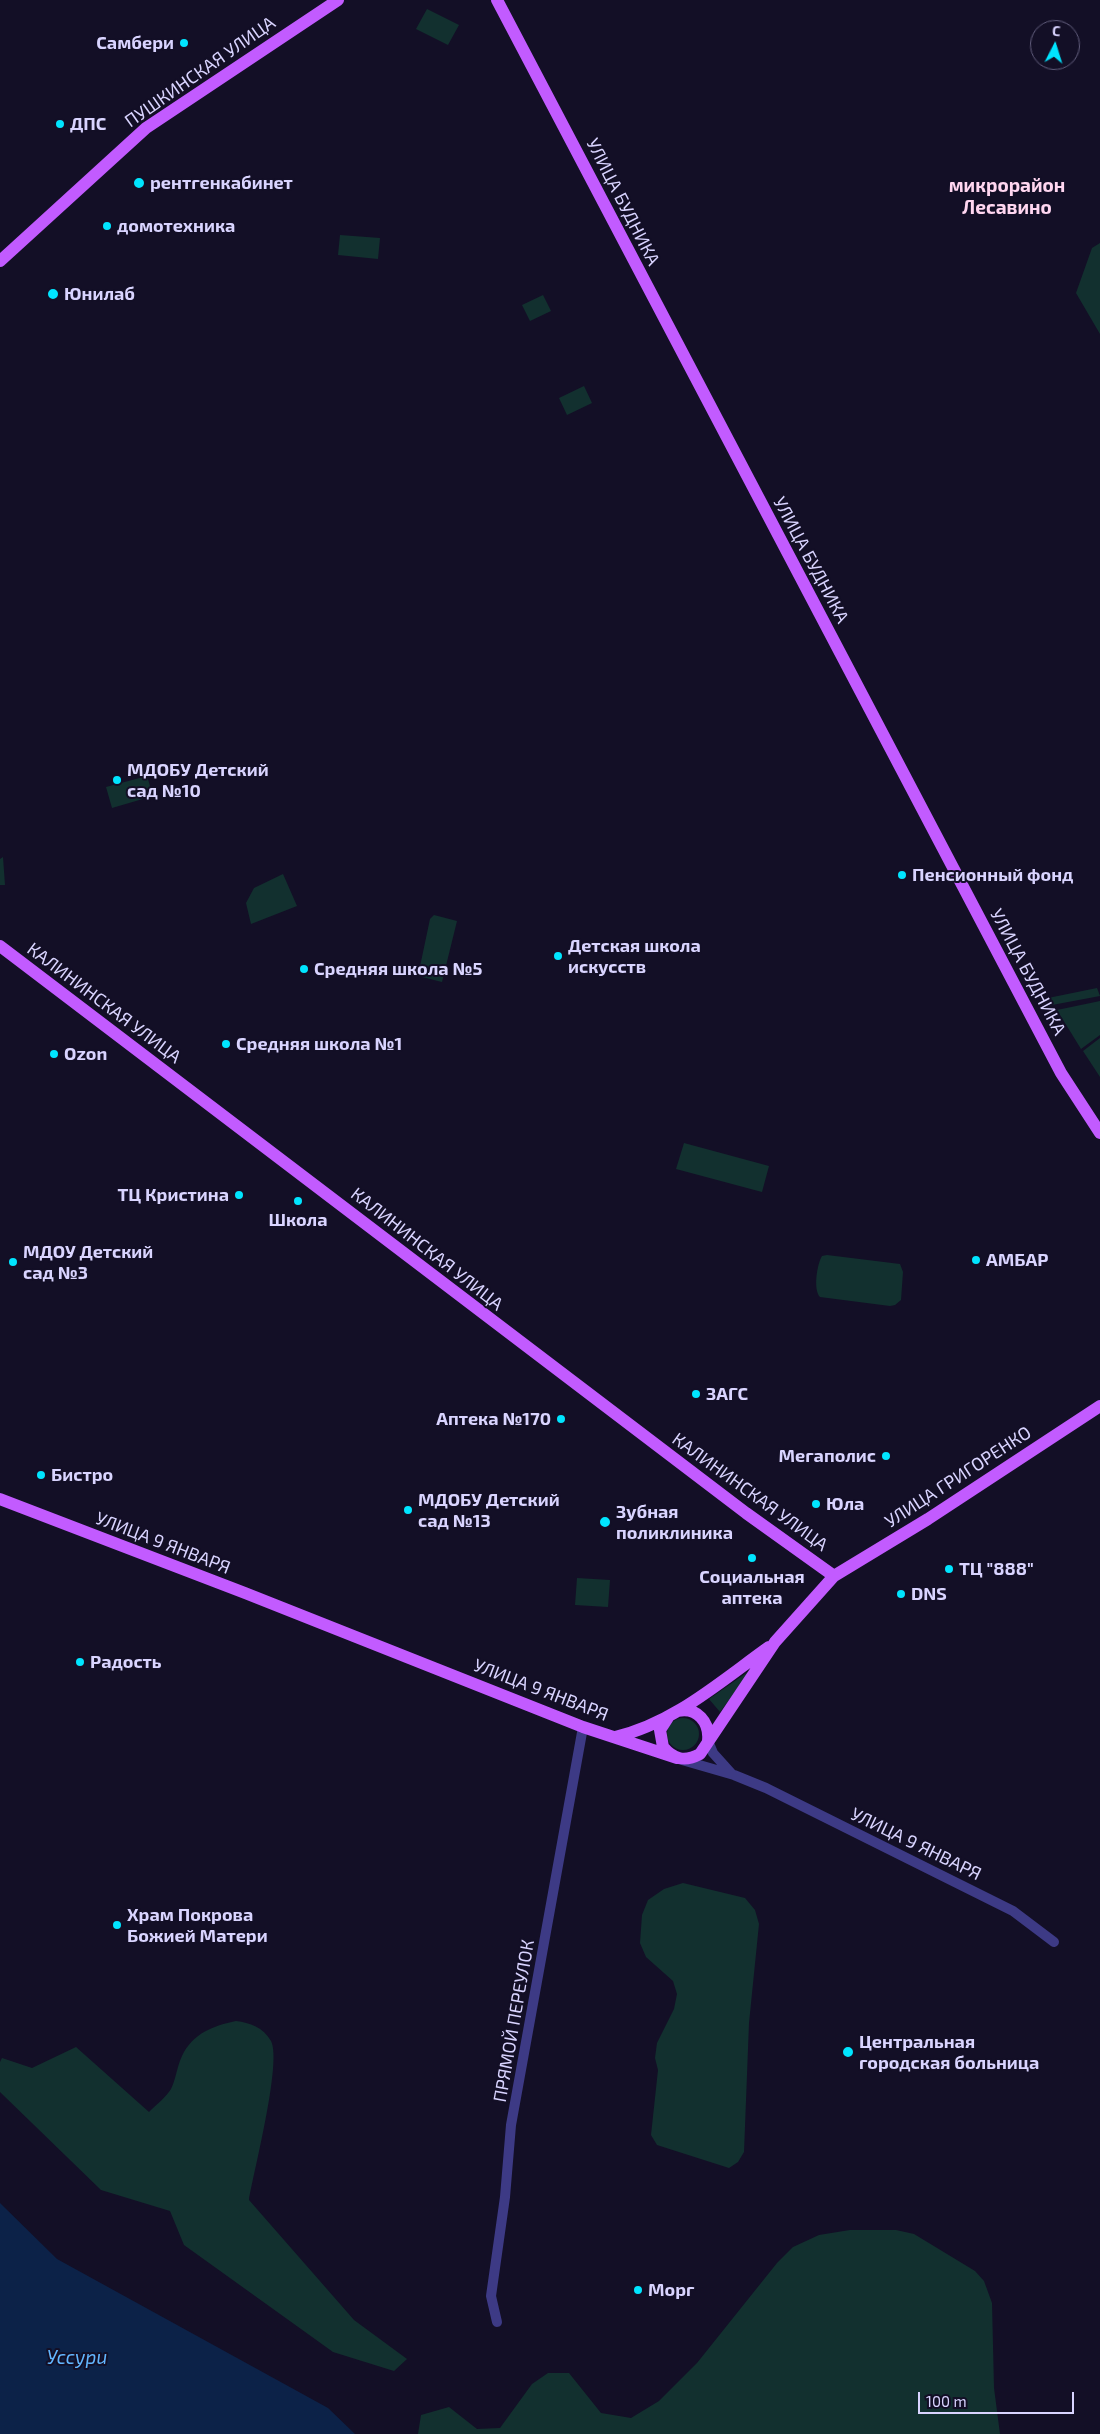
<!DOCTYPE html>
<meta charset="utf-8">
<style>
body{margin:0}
#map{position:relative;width:1100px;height:2434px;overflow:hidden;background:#130f26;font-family:"Exo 2",sans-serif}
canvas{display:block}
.north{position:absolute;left:1030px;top:20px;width:50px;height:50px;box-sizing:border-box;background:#130f26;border:1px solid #625e7d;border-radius:50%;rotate:5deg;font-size:14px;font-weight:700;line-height:20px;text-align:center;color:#d9d4ff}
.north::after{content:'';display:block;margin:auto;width:18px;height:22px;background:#00e5ff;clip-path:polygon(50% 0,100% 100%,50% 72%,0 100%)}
.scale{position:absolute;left:918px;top:2392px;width:156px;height:22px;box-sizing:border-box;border:2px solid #d9d4ff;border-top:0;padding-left:6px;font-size:15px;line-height:18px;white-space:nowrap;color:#d9d4ff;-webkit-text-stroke:4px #130f26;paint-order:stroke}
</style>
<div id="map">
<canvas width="1100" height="2434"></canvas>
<div class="north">С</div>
<div class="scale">100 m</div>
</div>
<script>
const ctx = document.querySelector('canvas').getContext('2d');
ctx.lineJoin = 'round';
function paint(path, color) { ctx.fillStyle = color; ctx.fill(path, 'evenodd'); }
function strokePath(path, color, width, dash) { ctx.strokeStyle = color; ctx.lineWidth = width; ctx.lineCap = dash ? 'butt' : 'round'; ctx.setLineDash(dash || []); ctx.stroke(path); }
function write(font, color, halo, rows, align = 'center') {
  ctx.font = font + ' "Exo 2",sans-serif'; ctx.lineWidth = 4; ctx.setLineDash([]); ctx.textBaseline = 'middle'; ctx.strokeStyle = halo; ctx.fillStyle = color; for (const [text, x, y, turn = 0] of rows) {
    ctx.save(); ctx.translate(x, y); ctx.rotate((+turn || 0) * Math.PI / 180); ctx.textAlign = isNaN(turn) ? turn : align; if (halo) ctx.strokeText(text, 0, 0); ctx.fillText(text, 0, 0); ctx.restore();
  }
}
paint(new Path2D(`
 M427 9 459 25 448 45 416 29Z
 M340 235 380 238 378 259 338 255Z
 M1100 243V334L1076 293 1092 248Z
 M543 295 551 311 530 321 522 305Z
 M584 386 592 403 567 415 559 398Z
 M147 776 153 796 112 808 106 787Z
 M3 857 5 885H0V859Z
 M283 874 297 906 251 924 246 903 254 888Z
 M434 915 457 921 442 982 418 976 430 919Z
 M1097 988 1100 996 1052 1005 1048 998Z
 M1100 1001V1035L1081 1049 1057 1010Z
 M1100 1038V1077L1083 1051Z
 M684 1143 769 1166 762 1192 676 1169Z
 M827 1255 900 1264 903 1272 901 1300 895 1305 890 1306 820 1297C813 1290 817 1264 822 1256Z
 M577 1578 610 1580 608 1607 575 1605Z
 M752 1669 720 1712 709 1699Z
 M667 1734a16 16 0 1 1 32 0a16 16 0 1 1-32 0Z
 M683 1883 745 1898 755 1910 759 1924 749 2023 744 2152 738 2162 729 2168 657 2145 651 2135 658 2070 655 2058 657 2043 674 2009 677 1994 673 1981 646 1957 640 1943 642 1915 648 1900 664 1889Z
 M236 2021C250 2023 263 2027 271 2041 282 2062 254 2171 249 2200L354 2320 407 2359 394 2371 333 2352 184 2245 170 2211 101 2190 0 2092V2062L2 2058 32 2068 76 2047 149 2112C156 2105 166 2097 171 2089 176 2079 177 2066 182 2056 193 2033 213 2026 236 2021Z
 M850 2230H896L914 2234 975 2271 984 2281 992 2303 994 2388 1000 2434H418L421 2415 449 2407 477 2429 500 2428 532 2384 548 2373H569L601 2413 631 2418 659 2401 697 2363 777 2263 793 2247 819 2235Z`), '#12302f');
paint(new Path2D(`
 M0 2203 57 2259 328 2408 355 2434H0Z`), '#0c2248');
strokePath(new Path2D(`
 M708 1741 713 1753 731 1773
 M682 1760 734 1775 766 1788 1013 1911 1054 1942
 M497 2322 491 2296 505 2197 511 2125 583 1727`), '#3d3a85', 10);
strokePath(new Path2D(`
 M497 0 1061 1073 1100 1133
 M0 261 146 128 338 0
 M0 946 746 1513 834 1576
 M0 1499 245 1593 583 1727 677 1758
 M678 1711C697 1707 710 1722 708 1741
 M669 1716 660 1730 663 1747C674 1760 685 1762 700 1754L775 1642 834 1576 928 1519 1100 1406
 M615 1737C673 1724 721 1681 769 1647`), '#c25bff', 12);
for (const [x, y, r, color] of [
 [184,43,5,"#00e5ff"],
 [60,124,5,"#00e5ff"],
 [139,183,6,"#00e5ff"],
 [107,226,5,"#00e5ff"],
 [53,294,6,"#00e5ff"],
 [117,780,5,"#00e5ff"],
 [902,875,5,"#00e5ff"],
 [558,956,5,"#00e5ff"],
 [304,969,5,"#00e5ff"],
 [226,1044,5,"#00e5ff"],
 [54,1054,5,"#00e5ff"],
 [239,1195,5,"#00e5ff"],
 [298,1201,5,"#00e5ff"],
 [976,1260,5,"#00e5ff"],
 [13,1262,5,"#00e5ff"],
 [696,1394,5,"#00e5ff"],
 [561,1419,5,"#00e5ff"],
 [886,1456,5,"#00e5ff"],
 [41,1475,5,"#00e5ff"],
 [816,1504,5,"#00e5ff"],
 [408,1510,5,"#00e5ff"],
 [605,1522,6,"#00e5ff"],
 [752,1558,5,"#00e5ff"],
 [949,1569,5,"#00e5ff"],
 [901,1594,5,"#00e5ff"],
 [80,1662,5,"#00e5ff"],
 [117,1925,5,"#00e5ff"],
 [848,2052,6,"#00e5ff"],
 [638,2290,5,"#00e5ff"]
]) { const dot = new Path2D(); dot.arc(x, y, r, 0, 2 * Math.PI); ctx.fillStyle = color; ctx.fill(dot); strokePath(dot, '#130f26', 2); }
write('bold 18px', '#d9d4ff', '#130f26', [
 ["Самбери",174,43,"right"],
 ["ДПС",70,124],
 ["рентгенкабинет",150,183],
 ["домотехника",117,226],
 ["Юнилаб",64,294],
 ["МДОБУ Детский",127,770],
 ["сад №10",127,791],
 ["Пенсионный фонд",912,875],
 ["Детская школа",568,946],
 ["искусств",568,967],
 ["Средняя школа №5",314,969],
 ["Средняя школа №1",236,1044],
 ["Ozon",64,1054],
 ["ТЦ Кристина",229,1195,"right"],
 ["Школа",298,1220,"center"],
 ["МДОУ Детский",23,1252],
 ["сад №3",23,1273],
 ["АМБАР",986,1260],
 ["ЗАГС",706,1394],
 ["Аптека №170",551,1419,"right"],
 ["Мегаполис",876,1456,"right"],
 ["Бистро",51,1475],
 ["МДОБУ Детский",418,1500],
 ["сад №13",418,1521],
 ["Юла",826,1504],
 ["Зубная",616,1512],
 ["поликлиника",616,1533],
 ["ТЦ \"888\"",959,1569],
 ["Социальная",752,1577,"center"],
 ["аптека",752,1598,"center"],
 ["DNS",911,1594],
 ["Радость",90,1662],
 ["Храм Покрова",127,1915],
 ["Божией Матери",127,1936],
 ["Центральная",859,2042],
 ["городская больница",859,2063],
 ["Морг",648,2290]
], 'left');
write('18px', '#d9d4ff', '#130f26', [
 ["ПУШКИНСКАЯ УЛИЦА",200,72,-35],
 ["УЛИЦА БУДНИКА",623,202,63],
 ["УЛИЦА БУДНИКА",811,560,62],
 ["УЛИЦА БУДНИКА",1028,972,62],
 ["КАЛИНИНСКАЯ УЛИЦА",104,1003,37],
 ["КАЛИНИНСКАЯ УЛИЦА",427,1249,38],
 ["УЛИЦА ГРИГОРЕНКО",958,1477,-33],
 ["КАЛИНИНСКАЯ УЛИЦА",750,1492,36],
 ["УЛИЦА 9 ЯНВАРЯ",163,1543,21],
 ["УЛИЦА 9 ЯНВАРЯ",541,1690,21],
 ["УЛИЦА 9 ЯНВАРЯ",916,1844,26],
 ["ПРЯМОЙ ПЕРЕУЛОК",514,2021,-80]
]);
write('bold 19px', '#ffd6f0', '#130f26', [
 ["микрорайон",1007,186],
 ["Лесавино",1007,208]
]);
write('italic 19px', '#62b6ff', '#130f26', [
 ["Уссури",77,2358]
]);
</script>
